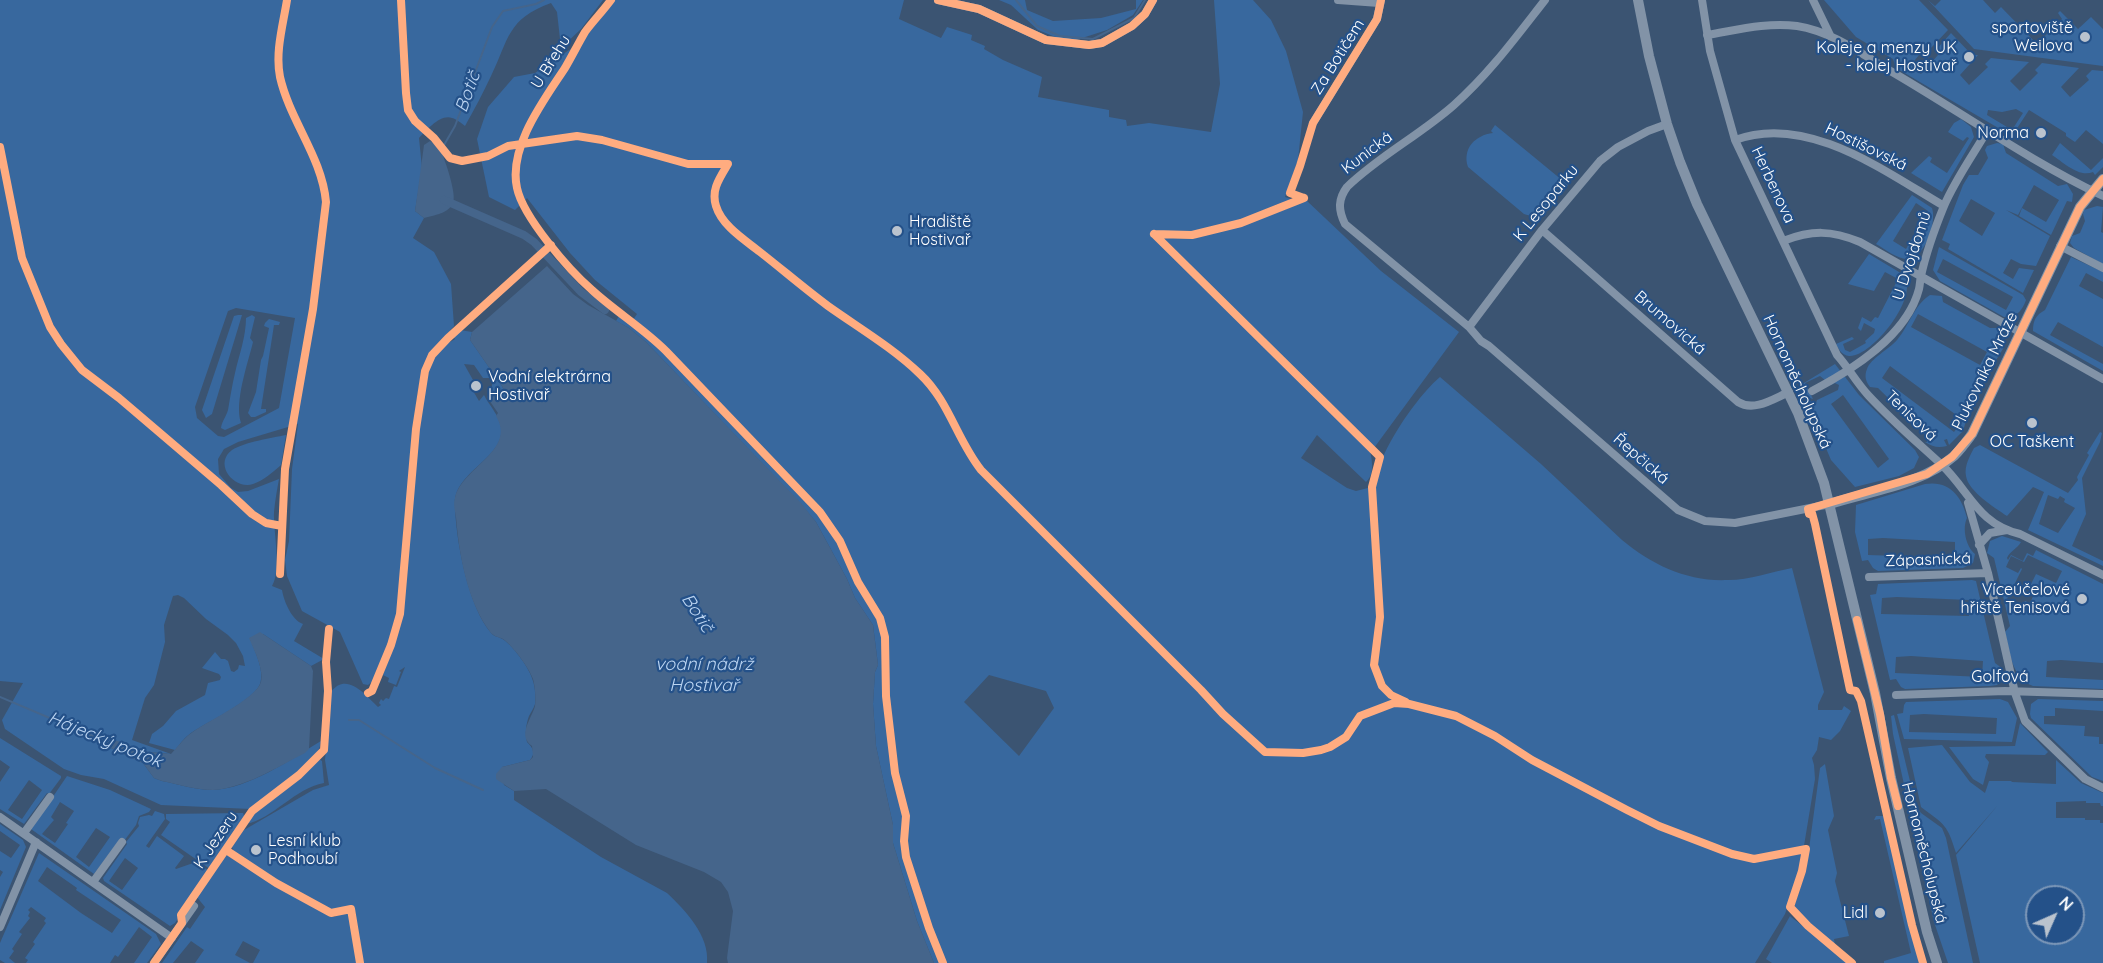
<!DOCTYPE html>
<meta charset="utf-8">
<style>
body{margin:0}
#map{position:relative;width:2103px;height:963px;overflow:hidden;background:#3b5472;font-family:Quicksand,sans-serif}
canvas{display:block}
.north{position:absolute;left:2025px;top:885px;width:60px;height:60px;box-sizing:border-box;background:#245189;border:2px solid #7c97b8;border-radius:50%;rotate:45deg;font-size:16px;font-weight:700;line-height:24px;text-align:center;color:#fff}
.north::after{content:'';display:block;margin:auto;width:21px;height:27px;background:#bac3ce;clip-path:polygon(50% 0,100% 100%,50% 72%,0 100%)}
</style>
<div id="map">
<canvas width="2103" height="963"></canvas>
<div class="north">N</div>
</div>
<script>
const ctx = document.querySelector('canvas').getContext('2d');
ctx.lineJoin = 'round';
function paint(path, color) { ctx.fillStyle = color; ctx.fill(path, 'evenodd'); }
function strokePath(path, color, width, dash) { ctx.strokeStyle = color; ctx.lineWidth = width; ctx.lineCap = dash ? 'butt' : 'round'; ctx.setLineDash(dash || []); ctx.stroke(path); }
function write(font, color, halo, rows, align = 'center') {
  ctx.font = font + ' Quicksand,sans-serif'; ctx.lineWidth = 4.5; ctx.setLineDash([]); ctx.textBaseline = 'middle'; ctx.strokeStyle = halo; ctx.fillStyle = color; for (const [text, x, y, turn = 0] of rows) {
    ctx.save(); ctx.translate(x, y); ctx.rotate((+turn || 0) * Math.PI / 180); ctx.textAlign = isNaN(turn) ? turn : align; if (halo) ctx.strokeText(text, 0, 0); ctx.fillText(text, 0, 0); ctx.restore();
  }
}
paint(new Path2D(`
 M0 0H603L581 29 561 48 557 12 551 3C507 19 509 39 491 76 483 93 474 110 465 126 462 124 457 119 452 118 440 114 427 130 419 138L422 168 415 211 424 218 413 238 434 252 451 284 454 326C444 338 432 349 426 363 413 395 415 430 412 464 408 516 403 568 398 620L401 624 422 395C425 379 428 357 442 346 446 343 451 342 455 339L453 336 460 330 472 332 470 340 502 386 508 398 506 400 502 396 491 392 493 378H483L474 365 464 364 473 380 469 384 479 401 484 395C489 405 497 413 500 423 511 455 454 471 455 503 455 537 468 608 492 634 495 637 500 637 504 640 514 647 530 669 533 681 535 687 536 697 535 704 534 708 531 712 529 716 526 724 525 733 527 742 533 748 536 753 530 760L502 767 504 785 514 791V800L601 857 667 893C685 910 710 936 707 963H362L355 911 351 907 332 911 323 907 321 909 334 917 348 912 352 915 358 963H253L260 950 243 941 235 955 250 963H195L204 950 191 941 173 963H162L187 927 190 929 205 907 196 896 224 855 227 854 263 877 264 874 236 856 231 845 244 830 313 790 329 785 325 760 331 692C347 671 366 696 378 707L381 705 379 703 381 699 383 701 386 698 389 699 394 686 397 687 405 667 399 671 401 672 396 685 388 682 389 678 383 675 394 644 391 642 374 680 368 685 363 684 340 632 302 611 287 576 285 560 289 541 292 469 298 424 238 442 224 449 218 459 219 474 231 488 238 492 248 491 279 479C277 490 275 501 274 512 273 530 282 570 272 586L282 590C284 602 292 620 303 624L294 641 324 659 311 666 263 634 250 638C254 650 265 670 260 684 253 701 207 722 191 733 185 737 180 744 175 750L149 743 152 734 163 726 176 711 205 695 208 683 220 680 221 677 219 674 202 668 215 652 221 659H225L228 661 231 671 234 672 238 669 239 665 245 666 243 656 236 643 228 635 206 619 184 598 178 595 173 596 164 625 165 642 154 685 145 698 132 740 171 754 148 752 112 740 109 747 143 763 154 778 162 781C178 784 196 790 212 790 249 789 291 759 321 741 320 755 308 758 302 770L251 809 161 805 104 779 81 775 64 769 5 729 2 720 23 683 0 681ZM236 308 295 318 279 408 224 437 218 436 197 418 195 407 228 311Z
 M614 0H904L899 19 941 38 947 27 972 35 971 40 985 46 984 49 1003 60 1042 77 1038 97 1109 110V117L1126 120 1127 126 1149 123 1211 132 1220 84 1214 0H1253L1271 20 1286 51 1303 112 1298 160 1285 197 1294 200H1306L1381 271 1459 332 1374 448 1370 450C1372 461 1375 474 1366 482L1317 435 1301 458 1347 488 1356 491 1372 487 1373 499 1376 502C1375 498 1374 492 1374 488 1376 456 1416 397 1440 377L1541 464 1622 540C1652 565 1688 582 1728 580 1750 580 1771 572 1792 568L1824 692 1818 705V710H1842L1844 706 1851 711 1840 731 1831 740 1819 737 1817 750 1812 758 1814 765 1815 779 1800 870 1785 914 1755 963H934L917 921 893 843V825L876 746 873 704 875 672 878 665 873 625 855 598 847 579 816 522 800 503 646 342 629 328 616 321 619 316 631 323 637 314 595 280 570 253 527 198 515 210 489 197 477 139 488 107 514 77 535 73 581 42ZM989 675 1046 691 1054 708 1019 756 964 702Z
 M999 0H1025L1027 10 1053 21 1101 18 1136 9V0H1143L1133 15 1107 30 1076 40 1058 38 1038 30 1011 5Z
 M1824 0H1919L1948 30 1931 48 1927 45 1911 65 1921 74 1938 55 1935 51 1951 33 1972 55H1978L1960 75 1969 85 1988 67 1985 64 1991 58 2029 62 2010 81 2020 91 2038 73 2035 70 2042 63 2079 68 2061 87 2070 97 2089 80 2086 76 2092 70 2103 71V144L2086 130 2075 142 2066 136V133L2029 110 2012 136 1896 68 1893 59 1856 37ZM2016 109 2023 113 2012 130 1987 115 1988 110 2002 112Z
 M1928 0 1935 6 1941 0H1983L1995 13 2001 7 2037 44 2062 19 2058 13 2060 11 2078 29 2091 17 2103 29V66L1974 49Z
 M1961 119 1971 127 1974 137 1942 192 1911 173 1929 156 1932 158 1930 162 1947 173 1969 138 1967 137 1963 141 1948 132 1954 123Z
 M1495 125 1568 185 1564 190 1556 184C1561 204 1544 221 1524 214L1468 167C1462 149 1475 135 1493 133L1491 131Z
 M1997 143 2003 144 2006 153 2058 186 2067 184 2073 194 2072 202 2067 201 2051 235 2019 216 2022 208 2046 222 2059 200 2034 185 2018 215 2006 210 2050 236 2036 266 2021 264 2011 259 2003 273 2013 279 2019 268 2034 270 2023 293 1948 249 1950 244 1942 240 1963 185 1969 175H1978L1988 158 1985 150 1987 146ZM1971 199 1995 213 1982 236 1959 221Z
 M2060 143 2091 170 2103 158V167L2095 175 2093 172C2079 178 2063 162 2052 155Z
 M1912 195 1932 208C1937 222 1925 259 1907 259 1897 259 1885 249 1876 244ZM1916 203 1928 211 1906 249 1893 241Z
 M2097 206 2103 207 2101 232 2103 233V264L2074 248 2070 243 2072 236 2080 233 2085 221 2083 214 2084 210Z
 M1939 247 2023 295 2026 300C2022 311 2017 317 2004 317L1940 281 1933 270ZM1943 259 2013 297 2006 310 1937 272Z
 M1869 254 1904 275C1920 297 1871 358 1849 356 1842 355 1839 350 1836 344L1852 337 1854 339 1843 344 1845 350 1850 352 1866 343 1865 341 1874 333 1875 329 1864 323 1861 331 1858 328 1862 317 1871 322 1875 317 1878 318 1898 279 1885 272 1874 291 1848 284Z
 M2071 257 2103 272V282L2086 273 2079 286 2103 299V347L2058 322 2050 335 2103 364V371L2033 331C2033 320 2036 315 2045 310Z
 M1930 295 1942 296 1943 302 1990 328H1998L1997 330H2000L2004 337V347L1980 387 1968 414 1963 431 1949 445 1947 439 1944 440 1947 446C1938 448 1933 447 1925 442H1927V440L1925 439 1924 433 1878 388 1870 387C1866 382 1864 376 1867 369 1870 359 1889 349 1897 340 1909 326 1914 305 1930 295ZM1918 314 1987 352 1980 365 1911 327ZM1890 366 1963 420 1960 424V427L1957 428 1954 432 1882 378Z
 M238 315H242L212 414 206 418 202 410 234 316Z
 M252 315 255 317 250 338 253 342C248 363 234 402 241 423L225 430 221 428C222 421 226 417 228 410 230 398 232 386 235 373 239 355 246 337 246 318Z
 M269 319 280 322 279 325H274L261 409H266V412L255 417H251L248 413 256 392 261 360 263 356 269 328 264 326 265 323Z
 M1835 364 1859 395 1915 450 1919 457 1914 468 1899 476 1855 487 1831 460 1805 399 1816 403 1817 400 1838 390 1839 385 1835 383 1831 385 1820 376 1805 383 1813 399 1804 396 1799 386ZM1843 395 1889 459 1878 468 1831 404Z
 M2100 432 2102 433 2100 442 2082 478 2086 514 2072 546 2103 561V566L2028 530 2044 492 2033 487 2007 516C1995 508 1968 491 1966 476 1964 466 1970 456 1974 448L1980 445 2068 493 2078 480 2077 477 2089 455 2087 453ZM2048 495 2058 499 2060 496 2065 499 2064 502 2075 508 2058 533 2039 524Z
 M286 435 281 465C273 472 263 481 253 484 234 490 213 464 232 450 245 442 271 438 286 435Z
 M1925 484C1950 480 1962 497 1967 518 1962 528 1966 547 1975 554L1973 563 1963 568 1878 571 1873 568 1868 560 1862 561 1855 532 1856 505ZM1883 538 1955 542V558L1868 555V539Z
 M2002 536 2021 542C2017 549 2010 551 2007 558L2008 560 2011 555 2023 561 2027 553 2033 556 2036 550 2103 584V663L2061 660 2047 661 2046 677 2103 680V689L2033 686C2011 677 2010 652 2005 632L2010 626 1994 558 1987 553 1990 541ZM2028 555 2062 571 2056 583 2036 574 2030 586 2036 590 2030 603 2025 601 2022 606 2007 599 2022 569 2021 568 2018 573 2006 567 2011 556 2024 562Z
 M1972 580 1976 581 1995 663 2003 669 2002 680 1997 685 1990 686 1905 689 1901 687 1896 679 1890 680 1870 595 1876 594 1878 584ZM1897 597 1969 600V616L1881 614 1882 598ZM1911 656 1983 661 1982 677 1895 673 1896 657Z
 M2000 699 2008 702 2017 718 2012 742 1904 739 1897 714 1903 713 1904 705 1906 702ZM1924 714 1997 718 1996 734 1909 732 1910 715Z
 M2038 699 2103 701V711L2055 708V716H2044V724L2085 726 2084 736 2099 737V744H2103V781L2092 777 2031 718 2030 714 2031 704Z
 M1894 715 1916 806 1921 813 1942 828 1946 838 1973 963H1948L1934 922 1893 734 1891 716Z
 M2020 723 2048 752 2045 755 1986 754 1985 757 1989 762 1983 785 1973 779 1949 747 2015 746Z
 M0 738 61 776V778L49 794 47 793 24 824 0 809V782L10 767 0 760ZM29 780 42 790 22 819 8 810Z
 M1942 745 1970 782 1985 793 1989 781H2011L2012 782 2056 784V760L2081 783 2103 793V806H2101L2100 803H2086V801L2056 802V818H2085V820H2100V823H2103V963H1980L1956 855 1998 805 1956 853C1947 824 1945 825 1921 807L1908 748ZM2037 897H2073V933H2037Z
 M319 759 322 761 324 783C295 788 273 819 246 824L252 815Z
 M1825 764 1834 816 1828 830 1837 873 1835 881 1849 936 1834 939 1835 945 1811 926 1794 907 1806 871 1820 768Z
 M67 776 110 790 151 809 149 812 139 816 136 825 124 841 120 839 94 874 31 829ZM60 802 74 811 66 823 68 824 55 843 42 834 54 820 51 817ZM96 828 110 837 89 867 76 857Z
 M155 811 164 814 165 819 146 846 149 848 157 836 184 856 175 868 176 869 196 862 209 871 175 923 170 926 104 881 103 878 127 844 126 842 139 826 138 823 140 817 149 815 152 816ZM125 858 138 868 122 890 109 881Z
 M243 813 245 818 210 869 161 835 170 822 166 819V814Z
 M1876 816H1886L1919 963H1884V961L1911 953 1880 819 1874 820Z
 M0 824 23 840 26 847 0 910V877L3 872 0 870V851L11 858 20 845 0 831Z
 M39 853 156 934 161 944 147 963H134L152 937 139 927 118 957 115 955 110 963H26L28 960 25 958 35 944 33 942 46 923 44 921 46 918 31 907 28 910 30 912 28 916 30 918 19 932 22 934 12 949 14 951 9 958 15 963H5L0 960V943ZM47 867 77 888 76 890 121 920 112 933 81 913 38 881Z
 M1790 916 1791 917 1851 963H1772L1766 959Z`), '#38689e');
paint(new Path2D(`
 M430 141C435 144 438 146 441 151 445 160 457 194 453 203 448 214 434 215 424 218L415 211 424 145Z
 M547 266 573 294 588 305 629 328 646 342 801 503 816 522 847 579 855 598 873 625 878 665 875 672 873 704 876 746 893 825V843L917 921 934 963H728L727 958 733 911 728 892 721 882 704 872 636 845 546 789 514 791 496 779V774L502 767 530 760 533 757 532 746C517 735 531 720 535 706 536 700 535 685 533 679 529 668 513 646 503 639 499 637 495 637 491 633 467 602 459 554 456 517 455 511 453 504 455 498 462 467 517 451 496 416L498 413 487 397 491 392 502 396 506 399 508 398 502 386 470 340 472 332Z
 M260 632 311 666 313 671 309 749 305 753C277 767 245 788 213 790 196 790 178 784 162 781L154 778 143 763 109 747 112 739 148 752 171 754C177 748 183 739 190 734 205 722 255 700 261 682 264 669 254 650 249 638Z`), '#45658b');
strokePath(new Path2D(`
 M1016 0 1037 26 1060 36 1093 39 1134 18 1145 0
 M440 152 455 126 492 27 503 11 536 4 544 0
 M0 697 111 744
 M349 720H359L435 768 483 790`), '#45658b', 2);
strokePath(new Path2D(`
 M444 200 524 235 534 242 581 292 605 310`), '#45658b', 8);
strokePath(new Path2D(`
 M938 0 979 9 1046 40 1089 45 1102 43 1132 26 1145 14 1153 0
 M1338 0 1379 3
 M1545 0C1516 37 1489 74 1454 105 1420 135 1379 156 1347 187 1338 199 1338 210 1345 224L1469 327 1481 341 1489 346 1678 510 1705 521 1735 523 1830 504
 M1702 0 1710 51 1735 140 1837 355C1848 367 1856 382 1868 395 1891 420 1917 442 1942 465 1970 492 1978 524 2020 534L2103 575
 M1813 0 1830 35
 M1707 35C1737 30 1767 22 1797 26 1830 31 1859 52 1887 69 1960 111 2027 160 2103 196
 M1313 123 1377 19 1381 0
 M1735 140C1807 113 1884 171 1944 206
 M1542 230 1738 402C1754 412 1773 399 1789 392
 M1783 241C1812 230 1831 230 1860 242L2103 379
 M2060 246 2103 268
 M1469 327 1542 230 1600 161 1618 147 1648 131 1667 124
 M1812 391C1852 370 1907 336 1919 289 1920 285 1920 280 1921 276 1926 253 1935 228 1944 206 1955 180 1973 155 1987 131
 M1968 503 1988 573 2015 693 2025 721 2085 779 2103 788
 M1979 545 1990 533 2007 530
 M1869 577 1988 573
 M1896 695 2005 691 2103 694
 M0 817 172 938
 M24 833 50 797
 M93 882 122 842
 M0 927 36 842
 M154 963 194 906`), '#8293a7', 8);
strokePath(new Path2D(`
 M1638 0 1649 56 1667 124 1680 162 1697 204 1798 413 1824 483 1875 693 1891 778 1927 932 1937 963
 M1830 504C1870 491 1921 485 1954 456 1961 449 1966 442 1972 434L2080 207 2103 179`), '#8293a7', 10);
strokePath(new Path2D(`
 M401 0 406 93 408 110 415 121 434 138 450 158 462 161 488 156 508 146 577 136 602 140 688 164H728C719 179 711 190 716 206 722 226 745 240 760 252 783 270 805 289 828 306 859 328 893 348 920 374 949 401 957 440 981 470L1201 690 1223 714 1265 752 1303 753 1321 750 1330 747 1346 737 1360 716 1394 703 1409 704 1456 716 1495 736 1532 760 1627 810 1659 826 1732 854 1754 859 1806 849 1802 871 1790 907 1808 926 1852 963
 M611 0C603 11 593 21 585 32 578 44 572 56 565 68 544 100 508 147 517 188 523 217 569 270 592 290 616 312 643 328 666 351L820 512 840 541 858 582 880 618 885 637 886 696 895 773 906 816 904 841 906 857 929 928 943 963
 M938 0 979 9 1046 40 1089 45 1102 43 1132 26 1145 14 1153 0
 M0 147 22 258 50 327 61 344 82 370 119 398 221 485 252 514 266 523 282 526
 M1304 198 1290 193 1300 166 1313 123 1377 19 1381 0
 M1154 234 1380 457 1372 487 1380 617 1374 665 1382 686 1391 695 1406 702
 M1154 234 1192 235 1241 223 1304 198
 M280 574 285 469 313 309 326 202C322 157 290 121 280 77 275 52 283 25 287 0
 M1857 620 1880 714 1891 778 1898 806
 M368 693 372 691 391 645 400 614 416 429 425 371 432 355 448 338 551 245
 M226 850 276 883 331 913 351 909 360 963
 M154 963 182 923 181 915 252 811 299 775 324 750 328 691 326 662 329 629
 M1923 963 1912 925 1861 701 1856 691 1850 690 1815 524 1812 513 1809 514 1808 509 1927 474 1952 457 1972 434 2080 207 2103 179`), '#ffac80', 8);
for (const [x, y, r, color] of [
 [2085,37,6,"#bac3ce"],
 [1969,57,6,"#bac3ce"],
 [2041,133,6,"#bac3ce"],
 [897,231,6,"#bac3ce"],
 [476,386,6,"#bac3ce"],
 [2032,423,6,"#bac3ce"],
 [2082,599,6,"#bac3ce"],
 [256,850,6,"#bac3ce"],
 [1880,913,6,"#bac3ce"]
]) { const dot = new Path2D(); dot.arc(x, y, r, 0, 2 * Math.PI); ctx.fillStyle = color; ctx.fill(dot); strokePath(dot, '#245189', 2); }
write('16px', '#fff', '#245189', [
 ["sportoviště",2073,28],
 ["Weilova",2073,46],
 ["Koleje a menzy UK",1957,48],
 ["- kolej Hostivař",1957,66],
 ["Norma",2029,133],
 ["Hradiště",909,222,"left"],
 ["Hostivař",909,240,"left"],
 ["Vodní elektrárna",488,377,"left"],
 ["Hostivař",488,395,"left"],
 ["OC Taškent",2032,442,"center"],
 ["Víceúčelové",2070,590],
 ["hřiště Tenisová",2070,608],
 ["Lesní klub",268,841,"left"],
 ["Podhoubí",268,859,"left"],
 ["Lidl",1868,913]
], 'right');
write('16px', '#fff', '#245189', [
 ["Za Botičem",1338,57,-58],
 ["U Břehu",551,62,-58],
 ["Hostišovská",1866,147,26],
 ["Kunická",1367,153,-37],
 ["Herbenova",1773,185,65],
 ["K Lesoparku",1546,203,-51],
 ["U Dvojdomů",1912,256,-72],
 ["Brumovická",1670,323,41],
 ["Plukovníka Mráze",1985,371,-64],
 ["Hornoměcholupská",1797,382,66],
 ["Tenisová",1911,416,44],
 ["Řepčická",1641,459,41],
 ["Zápasnická",1928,560,-2],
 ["Golfová",2000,677],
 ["K Jezeru",216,840,-56],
 ["Hornoměcholupská",1924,853,76]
]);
write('italic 18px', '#bbd4f1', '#245189', [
 ["Botič",468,92,-70],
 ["Botič",697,613,57],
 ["vodní nádrž",704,665],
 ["Hostivař",704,686],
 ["Hájecký potok",105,740,22]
]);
</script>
